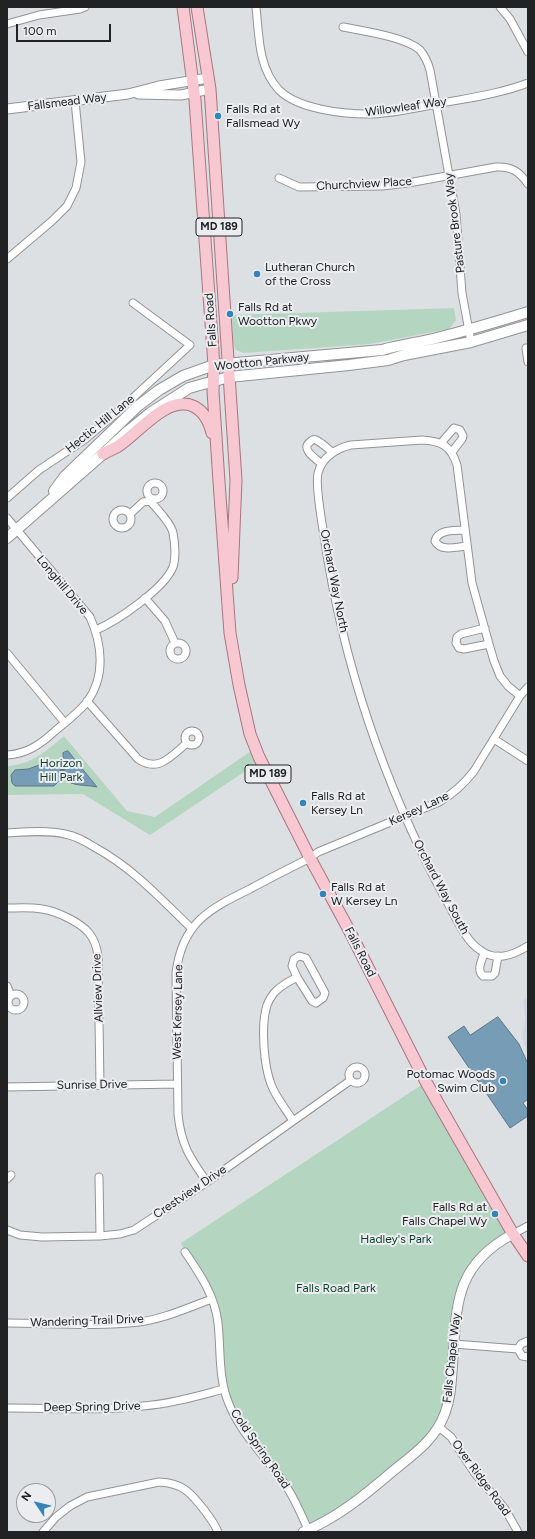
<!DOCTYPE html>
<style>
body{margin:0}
#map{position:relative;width:535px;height:1539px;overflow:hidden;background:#dde0e3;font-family:Figtree,sans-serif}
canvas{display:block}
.frame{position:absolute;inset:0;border:8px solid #212223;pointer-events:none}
.north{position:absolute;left:16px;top:1483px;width:40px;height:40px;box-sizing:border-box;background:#ebedf0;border:1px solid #9a9c9e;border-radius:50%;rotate:305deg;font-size:11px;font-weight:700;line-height:16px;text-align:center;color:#212223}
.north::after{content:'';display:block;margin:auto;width:14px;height:18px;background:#3584b5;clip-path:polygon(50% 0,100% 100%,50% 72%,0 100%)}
.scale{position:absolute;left:16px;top:24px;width:95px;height:18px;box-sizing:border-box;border:2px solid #212223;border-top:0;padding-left:5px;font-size:12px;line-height:14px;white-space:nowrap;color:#212223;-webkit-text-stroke:3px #ebedf0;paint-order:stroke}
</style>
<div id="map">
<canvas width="535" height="1539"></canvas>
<div class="frame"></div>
<div class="north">N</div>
<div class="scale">100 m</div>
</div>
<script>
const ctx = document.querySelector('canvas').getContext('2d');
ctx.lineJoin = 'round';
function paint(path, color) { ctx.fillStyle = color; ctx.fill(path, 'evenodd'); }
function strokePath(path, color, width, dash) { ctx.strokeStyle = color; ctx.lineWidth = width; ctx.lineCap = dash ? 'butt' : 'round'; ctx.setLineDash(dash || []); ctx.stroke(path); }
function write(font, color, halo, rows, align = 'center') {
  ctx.font = font + ' Figtree,sans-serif'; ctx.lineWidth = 4; ctx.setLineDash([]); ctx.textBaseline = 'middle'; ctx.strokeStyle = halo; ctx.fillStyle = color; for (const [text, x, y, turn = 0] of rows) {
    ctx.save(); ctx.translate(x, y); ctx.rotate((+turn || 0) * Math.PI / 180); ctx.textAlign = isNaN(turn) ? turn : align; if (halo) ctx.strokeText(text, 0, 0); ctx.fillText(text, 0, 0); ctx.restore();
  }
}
paint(new Path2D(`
 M528 997V1055L522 1038 525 1018 523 1000Z`), '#cfd6df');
paint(new Path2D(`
 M454 308 456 320 449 329 370 344 244 353 236 350 233 342 232 315Z
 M64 736 127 811 155 817 251 751 256 764 150 835 83 794 7 795V766C31 765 47 750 64 736Z
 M426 1082 513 1234 489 1249 460 1295 450 1390 439 1427 383 1480 308 1530 288 1489 229 1404 212 1299 185 1252 181 1243Z`), '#b4d6c1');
const water = new Path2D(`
 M68 751 97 787C89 785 78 786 71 783 61 779 64 761 63 753Z
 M51 761 59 763 61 768 62 778 54 786H15L12 783 11 775 15 770 28 769Z
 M498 1017 519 1044 528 1064V1099L523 1103 528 1110V1116L510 1128 448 1037 464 1026 470 1035Z`);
paint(water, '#769cb6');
strokePath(water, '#5c778a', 1);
strokePath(new Path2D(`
 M61 770H64`), '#5c778a', 2);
const minor = new Path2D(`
 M256 7C259 35 258 68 279 90 298 109 342 114 368 114 391 114 414 108 437 104 468 98 499 94 528 83
 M500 7 510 19 528 52
 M7 24 39 15 80 9 85 7
 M343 27C363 31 406 37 420 50 425 56 428 63 430 70L456 214 462 293 471 342
 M279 178 299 187 382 186 408 183 496 167C511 166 519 171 528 184
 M7 259 52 221 67 206 76 188 81 162 75 101
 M526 348 528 362
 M441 443 454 428 460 430 463 436 462 439 452 452
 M322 464C316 459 300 449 310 442 312 440 314 439 316 440 321 442 328 449 332 452
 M147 491a8 8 0 1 1 16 0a8 8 0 1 1-16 0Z
 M7 498 39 470 84 440 122 408 190 345 133 303
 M113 519a9 9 0 1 1 18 0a9 9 0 1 1-18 0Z
 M7 518 90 617C102 644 106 676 87 702 78 713 66 722 55 731 41 744 27 754 7 755
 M465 530C454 531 438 529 435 541 441 552 456 547 467 546
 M145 598 165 621 175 643
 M485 628 461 634 457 637 456 643 459 648 464 649 489 644
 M96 630C117 621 164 589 173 567 176 558 175 543 173 533 171 523 157 509 150 501L143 502 130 514
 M170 651a8 8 0 1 1 16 0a8 8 0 1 1-16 0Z
 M7 653 65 723
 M520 696 508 686 500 676 494 661 489 644 472 583 470 567 457 465C451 446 442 441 422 440L351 445C337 448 322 457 318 473 315 486 322 522 324 536 343 664 385 787 446 900 455 915 465 941 480 950 496 962 513 955 528 946
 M87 701 138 759C159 773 171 756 187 743
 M185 738a7 7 0 1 1 14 0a7 7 0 1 1-14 0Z
 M494 739 528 761
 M7 833C26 832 47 830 65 834 77 836 86 842 96 848 134 869 161 899 192 929
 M7 908C18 908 30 907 42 909 56 911 80 922 89 933 94 939 97 948 98 956L100 1085
 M484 953C482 961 476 970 483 976H492L495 973 498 956
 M7 986 11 996
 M8 1002a8 8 0 1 1 16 0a8 8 0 1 1-16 0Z
 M349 1075a8 8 0 1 1 16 0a8 8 0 1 1-16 0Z
 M7 1087 177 1084
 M293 1121C286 1109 276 1098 271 1084 264 1066 261 1028 266 1009 267 1003 271 997 274 993 281 985 289 982 297 977L292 966 294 959 299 956 306 958 325 993 323 998 316 1003 312 1001 297 977
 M99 1177 100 1236
 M7 1179 11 1175
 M207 1182C190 1158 181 1145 178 1114L176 973C182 923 209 909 250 889 270 878 290 868 310 858L318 852 439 802C453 794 464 784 474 771L520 696 528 687
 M7 1230 20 1235 42 1237 100 1236 120 1234 134 1230 207 1182 351 1080
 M513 1234 528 1226
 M185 1252C200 1274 215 1296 218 1323 221 1350 218 1378 229 1404 242 1436 269 1460 288 1489 296 1502 303 1518 309 1532
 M7 1323C50 1323 96 1327 139 1322 164 1319 189 1307 212 1299
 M528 1341 521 1344 518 1349 522 1356 528 1357
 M454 1344 518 1349
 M7 1408C52 1408 98 1411 143 1406 170 1404 197 1396 224 1389
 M439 1427 451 1437 474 1472 505 1509 518 1532
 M43 1532 56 1517 70 1506 87 1497 159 1482C183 1483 191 1493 205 1511 210 1518 215 1524 218 1532`);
const tertiary = new Path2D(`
 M138 94 181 95 210 89
 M7 109 128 94 159 86 208 78
 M303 1532C337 1518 365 1495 393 1471 413 1455 436 1439 445 1413 450 1400 451 1386 452 1372 457 1310 451 1267 513 1234`);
const secondary = new Path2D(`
 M54 491 65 476 138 406 159 390 183 376 214 365 382 350C399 345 416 343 433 339 465 331 496 322 528 312
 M7 538 103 454 128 431 150 413 189 388 229 377 349 365 388 360 404 355 471 342 528 325`);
const primary = new Path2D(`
 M183 7 195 100 214 365 213 391 219 482 230 633 239 685 250 734 259 757 310 858 349 930 426 1082 513 1234 528 1256
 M197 7 210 89 236 480 232 578
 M103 454C108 451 113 449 117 447 138 434 166 395 193 406 204 411 209 421 212 433`);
strokePath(minor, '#919396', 9);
strokePath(tertiary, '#919396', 11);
strokePath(secondary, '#919396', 12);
strokePath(primary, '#a87680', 13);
strokePath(minor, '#fff', 7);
strokePath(tertiary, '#fff', 9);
strokePath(secondary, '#fff', 10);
strokePath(primary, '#f7c8d1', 11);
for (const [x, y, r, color] of [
 [218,116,4,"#3584b5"],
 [257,274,4,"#3584b5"],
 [230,314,4,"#3584b5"],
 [303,803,4,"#3584b5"],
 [323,894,4,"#3584b5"],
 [503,1081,4,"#3584b5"],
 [495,1214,4,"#3584b5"]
]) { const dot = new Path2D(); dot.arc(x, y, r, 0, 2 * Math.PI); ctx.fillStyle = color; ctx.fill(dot); strokePath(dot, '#ebedf0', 1.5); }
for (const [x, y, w] of [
 [219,227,46],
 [268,774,46]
]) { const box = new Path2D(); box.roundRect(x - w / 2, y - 9, w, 18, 3); ctx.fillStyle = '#ebedf0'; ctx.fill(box); strokePath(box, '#212223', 1); }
write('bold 11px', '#212223', null, [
 ["MD 189",219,227],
 ["MD 189",268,774]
]);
write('12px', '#212223', '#ebedf0', [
 ["Fallsmead Way",67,102,-7],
 ["Willowleaf Way",406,107,-8],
 ["Churchview Place",364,184,-3],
 ["Pasture Brook Way",455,223,-97],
 ["Falls Road",211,320,-94],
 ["Wootton Parkway",262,362,-6],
 ["Hectic Hill Lane",100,424,-39],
 ["Orchard Way North",334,581,79],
 ["Longhill Drive",62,585,50],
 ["Kersey Lane",419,809,-25],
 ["Orchard Way South",441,887,62],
 ["Falls Road",360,952,63],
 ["Allview Drive",98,988,-92],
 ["West Kersey Lane",178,1012,-89],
 ["Sunrise Drive",92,1085,-1],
 ["Crestview Drive",190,1192,-34],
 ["Wandering Trail Drive",87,1321,-2],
 ["Falls Chapel Way",452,1358,-84],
 ["Deep Spring Drive",92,1407,-1],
 ["Cold Spring Road",260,1449,55],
 ["Over Ridge Road",481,1478,54]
]);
write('12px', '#212223', '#ebedf0', [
 ["Falls Rd at",226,109],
 ["Fallsmead Wy",226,123],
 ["Lutheran Church",265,267],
 ["of the Cross",265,281],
 ["Falls Rd at",238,307],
 ["Wootton Pkwy",238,321],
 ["Falls Rd at",311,796],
 ["Kersey Ln",311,810],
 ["Falls Rd at",331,887],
 ["W Kersey Ln",331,901],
 ["Potomac Woods",495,1074,"right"],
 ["Swim Club",495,1088,"right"],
 ["Falls Rd at",487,1207,"right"],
 ["Falls Chapel Wy",487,1221,"right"]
], 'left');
write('12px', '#093f26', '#ebedf0', [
 ["Horizon",61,763],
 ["Hill Park",61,777],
 ["Hadley's Park",396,1239],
 ["Falls Road Park",336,1288]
]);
</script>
